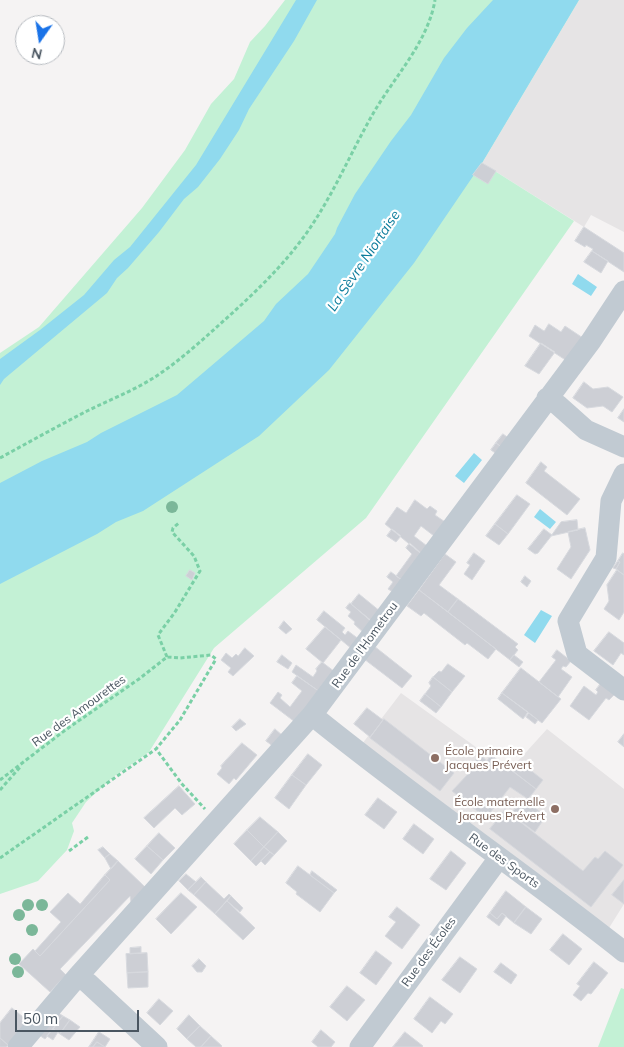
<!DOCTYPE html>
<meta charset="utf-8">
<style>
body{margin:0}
#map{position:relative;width:624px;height:1047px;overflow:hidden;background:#f5f3f3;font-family:Mulish,sans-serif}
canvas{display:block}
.north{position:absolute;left:15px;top:15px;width:50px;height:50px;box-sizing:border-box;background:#fff;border:1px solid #b7bbc0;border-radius:50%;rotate:193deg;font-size:14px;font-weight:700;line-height:20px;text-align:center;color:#4a5661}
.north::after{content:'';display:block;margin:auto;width:18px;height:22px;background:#1a73e8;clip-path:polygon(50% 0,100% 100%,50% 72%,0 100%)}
.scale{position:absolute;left:15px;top:1010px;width:124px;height:22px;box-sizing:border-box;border:2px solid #4a5661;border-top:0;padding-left:6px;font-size:15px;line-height:18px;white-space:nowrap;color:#4a5661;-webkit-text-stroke:4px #fff;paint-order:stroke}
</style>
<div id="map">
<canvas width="624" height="1047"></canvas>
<div class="north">N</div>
<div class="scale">50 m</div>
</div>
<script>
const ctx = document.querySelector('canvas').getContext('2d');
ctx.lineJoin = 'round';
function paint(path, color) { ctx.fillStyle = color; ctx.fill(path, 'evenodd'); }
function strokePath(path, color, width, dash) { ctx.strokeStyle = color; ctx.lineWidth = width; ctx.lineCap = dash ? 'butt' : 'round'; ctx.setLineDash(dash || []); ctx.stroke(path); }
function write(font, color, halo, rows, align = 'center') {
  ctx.font = font + ' Mulish,sans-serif'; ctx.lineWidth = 4.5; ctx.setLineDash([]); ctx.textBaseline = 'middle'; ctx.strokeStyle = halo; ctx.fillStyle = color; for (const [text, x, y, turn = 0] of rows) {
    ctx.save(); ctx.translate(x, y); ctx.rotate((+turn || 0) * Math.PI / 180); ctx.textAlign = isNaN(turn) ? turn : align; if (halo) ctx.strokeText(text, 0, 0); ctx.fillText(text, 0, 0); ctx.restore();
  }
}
paint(new Path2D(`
 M579 0H624V232L591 215 584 227 482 163Z
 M401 693 509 771 547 729 624 789V904L609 928 362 744Z`), '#e6e4e5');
paint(new Path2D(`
 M285 0H579L482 163 574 221 366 518 214 648 149 752 113 777 86 802 72 823 74 831 67 850 38 881 0 894V353L39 327 142 208 185 150 211 104 234 79 250 42 265 26Z
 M621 988 624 989V1047H598Z`), '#c3f1d5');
paint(new Path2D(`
 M296 0H317L294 41 249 109 239 130 220 159 198 187 184 199 159 232 128 268 117 278 107 293 4 379 0 385V359L40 330 84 295 114 260 130 247 196 165Z
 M493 0H579L482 163 414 263 329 370 259 436 143 511 116 522 97 534 0 584V483L42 461 87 442 101 433 177 395 264 321 276 304 308 274 335 234 337 228 355 194 391 141 411 115 444 58 467 28Z
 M578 274 597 287 591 296 572 284Z
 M474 453 482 460 464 483 455 476Z
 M540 509 556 522 550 529 534 517Z
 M541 610 552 616 535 643 524 635Z`), '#90daee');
const building = new Path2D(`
 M482 163 496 171 488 184 473 175Z
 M584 227 624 253V272L592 251 593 249 586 245 585 247 575 241Z
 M592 251 608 261 601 273 584 262Z
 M549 324 561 332 565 326 583 338 567 361 529 336 535 325 544 331Z
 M541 343 555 352 539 374 525 366Z
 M584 382 593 389 608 387 623 397 612 412 603 406 587 408 573 398Z
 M624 409V422L618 418Z
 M503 434 510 439 503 448 496 443Z
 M496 443 503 448 498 455 491 450Z
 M541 462 547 467 544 471 580 499 567 515 526 483Z
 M517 495 530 504 508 534 495 524Z
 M415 500 427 509 430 506 437 511 435 515 448 524 438 539 421 526 414 536 431 549 425 557 385 524 397 507 406 513Z
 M577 520 578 530 551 536 561 522Z
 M495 524 508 534 499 545 486 536Z
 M585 528 590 550 571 579 557 569 571 547 568 532Z
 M392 529 401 536 396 542 387 536Z
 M544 529 552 535 538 553 535 554 528 549Z
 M410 543 425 557 406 583 396 576 412 554 406 548Z
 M474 553 485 561 472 580 464 574 470 565 467 563Z
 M623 553 624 554V575L616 569 620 562 618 561Z
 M445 554 456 562 439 585 458 599 448 612 419 590Z
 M618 561 620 562 616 569 613 568Z
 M190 570 195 573 192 580 186 576Z
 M617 570 624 575V612L619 620 604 609 609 601 607 585Z
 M391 572 406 583 396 594 388 589 393 582 387 577Z
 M525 576 531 581 527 587 521 582Z
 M419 590 496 649 488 659 467 643 465 645 424 613 421 616 407 606Z
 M359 594 381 612 373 622 351 604Z
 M458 599 518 644 515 647 518 650 510 660 448 612Z
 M350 603 373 623 365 634 354 624 355 622 348 616 351 612 346 608Z
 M324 611 345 628 342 632 345 635 348 631 360 640 352 649 317 620Z
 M284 621 292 629 286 634 279 628Z
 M325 627 341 640 323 663 306 649Z
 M609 632 624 643V655L621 653 613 665 594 651Z
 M374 646 412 676 402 688 364 659Z
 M245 648 254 656 233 676 228 672 231 668 221 660 226 653 232 658 236 654 238 656Z
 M557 650 571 661 566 667 563 666 561 669 572 677 558 697 539 682 556 660 552 657Z
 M282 655 292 663 288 669 277 662Z
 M514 655 523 662 519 667 510 660Z
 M322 662 335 672 320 692 292 672 296 665 313 677 317 671 316 669Z
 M448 664 465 676 452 692 433 677 439 671 441 672Z
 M521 668 561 699 542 723 502 693Z
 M297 676 320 692 295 722 270 703 278 692 282 695 280 698 290 707 302 691 292 683Z
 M433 677 452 692 441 707 425 694 431 686 429 683Z
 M601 683 615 694 609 700 606 698 589 720 570 706 584 686 596 695 598 692 596 690Z
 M502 693 528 712 523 719 498 699Z
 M425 694 441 707 436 713 420 701Z
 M367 708 383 720 370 737 354 724Z
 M529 713 538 720 535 724 526 717Z
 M240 719 246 724 236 731 232 727Z
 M384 719 454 773 440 791 370 738Z
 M275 729 283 736 274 747 266 741Z
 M624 734V747L618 742Z
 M242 743 257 755 236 780 234 778 229 784 217 774 222 768 221 766Z
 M308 754 322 765 306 785 292 775Z
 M480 755 487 761 491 755 536 789 528 799 510 787 486 818 452 791 468 774 466 772Z
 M520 762 543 780 536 789 513 771Z
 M292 775 306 785 289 809 275 798Z
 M179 786 195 804 182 815 175 808 154 828 144 818Z
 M378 798 397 812 384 829 365 815Z
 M523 799 546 816 535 832 511 814Z
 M505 810 583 871 595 857 598 859 605 851 623 865 591 907 490 829Z
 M260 817 278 832 264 847 247 830Z
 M414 824 434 839 423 854 403 839Z
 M247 830 264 847 251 861 234 844Z
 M278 832 287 841 274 855 264 847Z
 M159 833 175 848 163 860 147 846Z
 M147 846 163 860 151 874 135 859Z
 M103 847 110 854 105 858 98 850Z
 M264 847 270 852 256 866 251 861Z
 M451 851 466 863 446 890 430 879Z
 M270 852 274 855 265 865 261 861Z
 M110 854 118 861 111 869 105 858Z
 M118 861 145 887 131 902 130 896 60 969 66 975 50 992 19 964 33 949 40 956 110 880 105 875Z
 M298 866 334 893 320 912 296 894 297 892 286 883Z
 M312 871 337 890 334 893 310 875Z
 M186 874 196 882 188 890 179 881Z
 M105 875 110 880 40 956 35 951 61 922 50 912 68 893 80 904Z
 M201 877 206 882 194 895 188 890Z
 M624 880V904L612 895Z
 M206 882 224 899 229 894 231 896 215 914 194 895Z
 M506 891 526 907 514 923 502 913 497 919 490 913Z
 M181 893 197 907 171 934 156 919Z
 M231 896 243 908 240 912 227 901Z
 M227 901 255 928 243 940 215 914Z
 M397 907 420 925 402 949 385 936 396 922 389 917Z
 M526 907 542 919 531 934 514 923Z
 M490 913 497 919 502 913 506 916 499 926 487 917Z
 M563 934 582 949 569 965 550 950Z
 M141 947V953L130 954V948Z
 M376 951 392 963 376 985 360 973Z
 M147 953 148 972 127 973 126 954Z
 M460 957 477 969 460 993 442 980Z
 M199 959 206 966 202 972H197L192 966Z
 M594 962 608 973 591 994 588 993 581 1001 573 995 580 986 577 984Z
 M501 963 517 975 511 984 494 972Z
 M148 972V987L128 988 127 973Z
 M347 986 365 1000 347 1021 330 1007Z
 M430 997 453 1014 445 1024 441 1021 432 1033 414 1019Z
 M159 999 173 1011 160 1025 147 1013Z
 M12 1008 28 1021 8 1045 0 1038V1023Z
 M54 1010 63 1016 45 1039 36 1033Z
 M189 1015 200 1026 187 1039 177 1029Z
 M63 1016 70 1020 60 1034 53 1029Z
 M70 1020 80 1027 69 1040 60 1034Z
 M200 1026 211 1036 201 1047H196L187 1039Z
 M53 1029 58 1032 53 1040 47 1036Z
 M321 1030 335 1042 331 1047H318L312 1042Z
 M99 1032 110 1039 105 1047 97 1042 93 1047H89Z
 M405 1032 423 1046 422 1047H393Z
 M211 1036 222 1046 221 1047H201Z
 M0 1038 8 1045 6 1047H0Z
 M97 1042 105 1047H93Z`);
paint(building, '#cdcfd5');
strokePath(building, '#d7d9de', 1);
strokePath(new Path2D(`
 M0 458C29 442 58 426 87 411 109 400 133 391 155 377 178 362 199 343 219 325 246 301 274 275 296 247 329 206 348 157 374 112 395 76 428 42 435 0
 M167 657 158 635 175 612 200 571 194 556 172 532 173 528 180 522
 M0 780 64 731 139 679 167 657 180 658 211 655 216 659 180 720 156 749 182 784 205 809
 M0 790 21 766
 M69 851 88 837
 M0 858 156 749`), '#7ad0a6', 3, [4, 2.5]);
strokePath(new Path2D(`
 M547 398 558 405 586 430 624 447
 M624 474 611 501 606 558 568 621 577 654 624 690
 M312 715C414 798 522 871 624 952
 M78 976 88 983 157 1047
 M18 1047 78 976 312 715 591 341 624 291
 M360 1047 499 858`), '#c1cad2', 21);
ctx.fillStyle = '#7bb799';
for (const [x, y] of [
 [172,507],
 [28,905],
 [42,905],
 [19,915],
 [32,930],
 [15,959],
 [18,972]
]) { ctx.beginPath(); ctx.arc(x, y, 6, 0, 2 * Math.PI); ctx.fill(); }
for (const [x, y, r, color] of [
 [435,758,5,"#8d6e63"],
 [555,809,5,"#8d6e63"]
]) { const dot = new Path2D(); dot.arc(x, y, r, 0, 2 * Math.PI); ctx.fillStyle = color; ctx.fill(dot); strokePath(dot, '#fff', 2); }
write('12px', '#4a5661', '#fff', [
 ["Rue de l'Hometrou",365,645,-54],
 ["Rue des Amourettes",79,711,-36],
 ["Rue des Sports",504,861,36],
 ["Rue des Écoles",429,952,-54]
]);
write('12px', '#785e54', '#fff', [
 ["École primaire",445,751],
 ["Jacques Prévert",445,765],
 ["École maternelle",545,802,"right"],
 ["Jacques Prévert",545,816,"right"]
], 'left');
write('italic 14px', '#0c7c9b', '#fff', [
 ["La Sèvre Niortaise",364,261,-56]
]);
</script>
